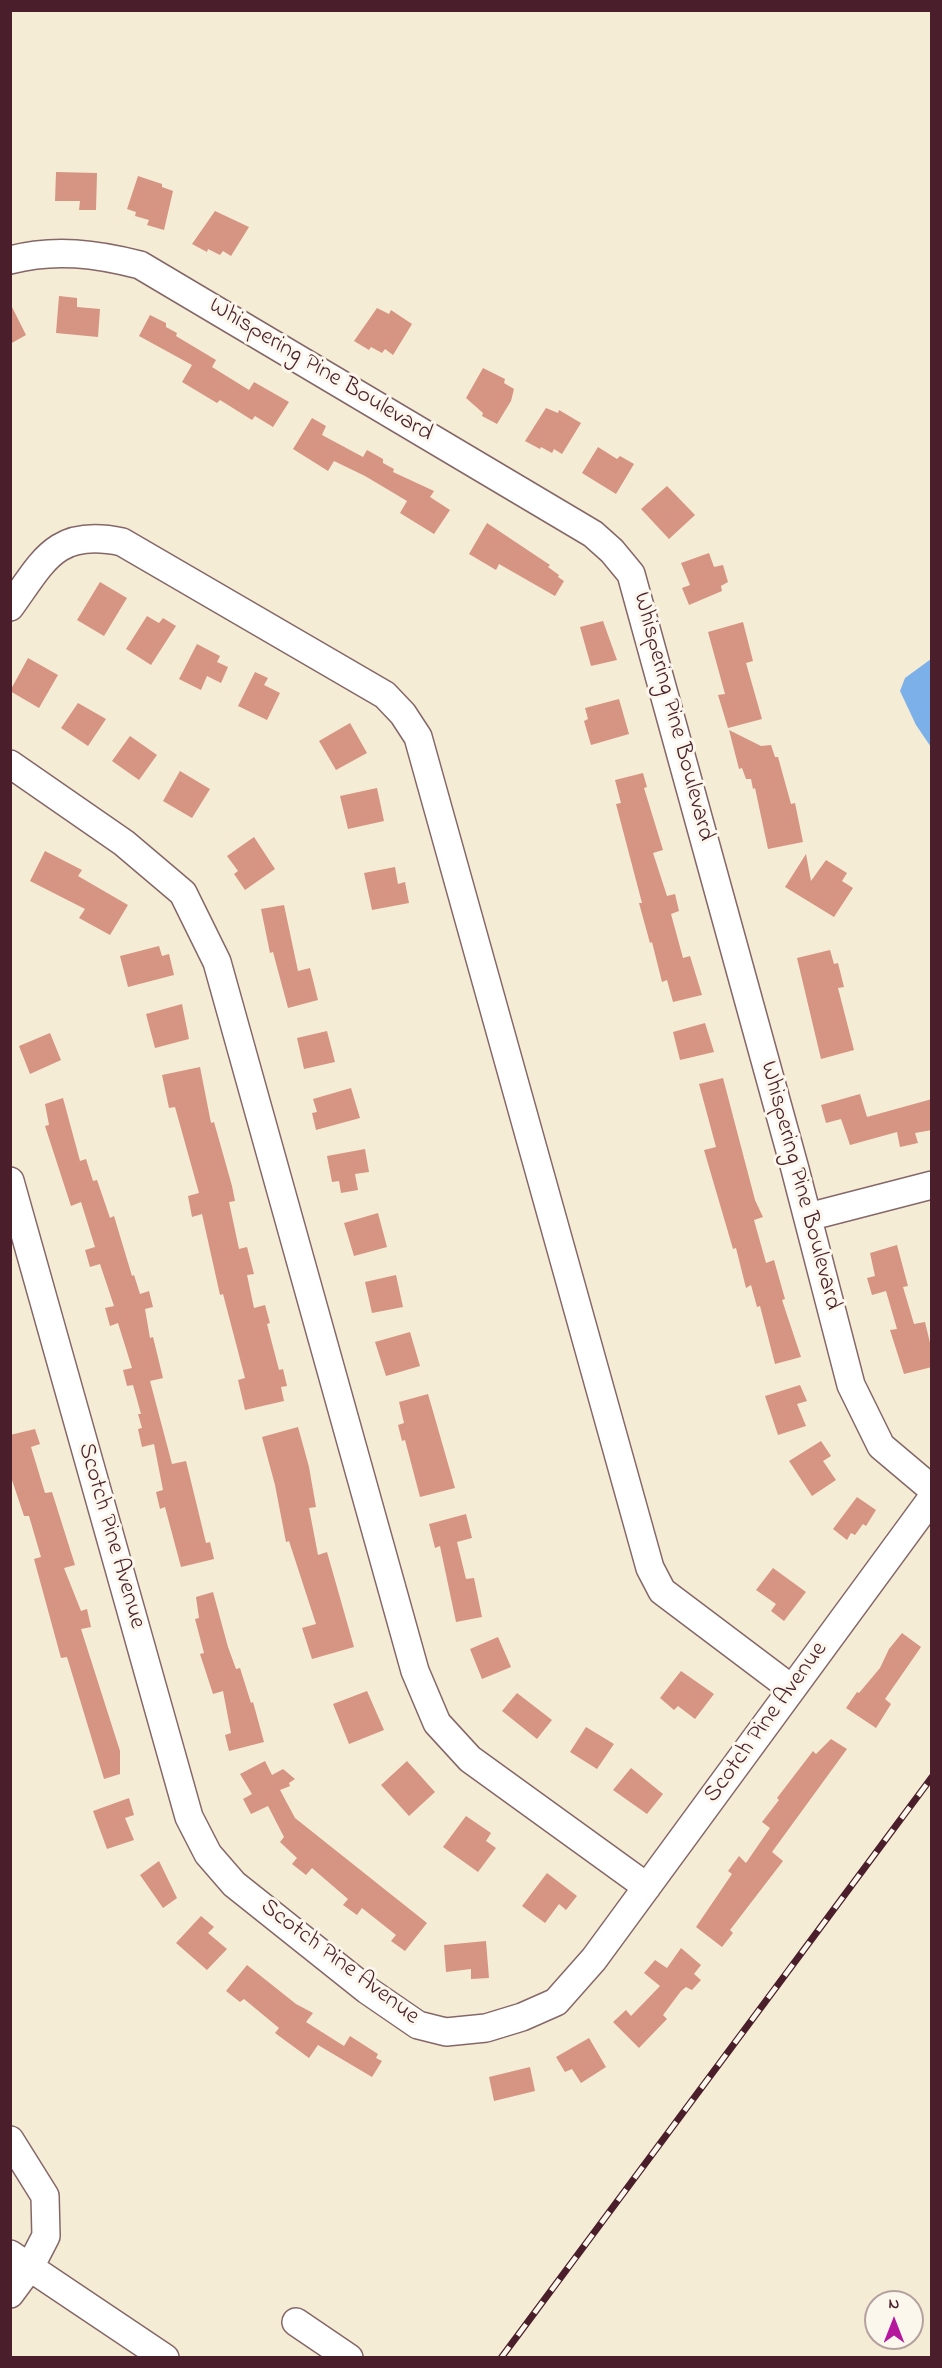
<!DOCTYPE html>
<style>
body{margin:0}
#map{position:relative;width:942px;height:2368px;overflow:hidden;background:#f5ecd6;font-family:"Indie Flower",sans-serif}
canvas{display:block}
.frame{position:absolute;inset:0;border:12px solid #4a1f2b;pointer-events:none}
.north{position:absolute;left:864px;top:2290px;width:60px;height:60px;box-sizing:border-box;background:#fbf7ec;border:2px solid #b4a19f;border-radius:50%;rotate:0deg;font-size:16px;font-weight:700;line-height:24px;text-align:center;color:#4a1f2b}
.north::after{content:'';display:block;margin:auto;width:21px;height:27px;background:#b5179e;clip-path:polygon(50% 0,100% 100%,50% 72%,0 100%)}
</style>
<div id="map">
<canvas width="942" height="2368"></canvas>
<div class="frame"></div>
<div class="north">N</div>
</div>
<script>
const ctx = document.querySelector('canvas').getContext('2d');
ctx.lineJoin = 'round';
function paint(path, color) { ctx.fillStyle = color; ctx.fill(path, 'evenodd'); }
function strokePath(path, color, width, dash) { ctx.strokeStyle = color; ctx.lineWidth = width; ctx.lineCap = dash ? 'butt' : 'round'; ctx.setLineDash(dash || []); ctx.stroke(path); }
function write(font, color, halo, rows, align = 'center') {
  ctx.font = font + ' "Indie Flower",sans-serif'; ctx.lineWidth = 6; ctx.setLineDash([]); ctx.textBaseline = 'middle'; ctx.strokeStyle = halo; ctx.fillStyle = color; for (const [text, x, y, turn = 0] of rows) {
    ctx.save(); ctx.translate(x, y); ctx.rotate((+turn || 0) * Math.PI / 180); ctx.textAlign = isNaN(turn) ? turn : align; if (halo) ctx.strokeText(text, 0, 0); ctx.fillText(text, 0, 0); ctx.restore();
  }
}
paint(new Path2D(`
 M931 659V747L916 725 900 691 905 678Z`), '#7cb0e9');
paint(new Path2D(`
 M56 172 97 173 96 210H79L80 201H55Z
 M138 176 162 184V187L173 191 164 230 147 225 149 220 135 216 136 212 127 209Z
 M215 211 249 227 231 256 223 251 220 255 208 249 207 252 192 244Z
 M59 296 77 298V307L100 309 98 337 56 333Z
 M10 303 26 335 10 344Z
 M377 308 389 314 391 310 412 324 393 355 385 349 382 353 371 347 369 350 354 341Z
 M150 315 166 323V327L177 333 176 336 216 360 212 367 249 390 254 382 289 402 273 427 255 416 252 420 220 400 217 403 182 382 192 365 139 336Z
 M483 368 505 379 504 383 514 389 511 401 497 424 482 416 483 413 466 398Z
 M546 408 558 413 559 410 581 423 562 454 554 449 552 453 541 447 540 449 525 441Z
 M312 418 326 426 322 435 363 457 367 450 383 459V463L394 469 393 472 434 491 430 497 450 510 434 534 400 513 407 501 365 476 334 461 328 471 293 449Z
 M598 447 617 459 620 456 634 464 616 494 582 473Z
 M667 486 695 515 669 539 641 509Z
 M487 523 550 565 548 567 559 575 558 577 564 581 555 596 499 564 496 570 469 554Z
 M709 553 714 567 723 565 728 582 721 586 722 591 689 605 682 588 690 585 681 563Z
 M100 582 127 598 104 636 77 620Z
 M147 616 159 623 163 618 176 626 151 665 126 649Z
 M603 621 617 660 591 666 580 627Z
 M743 622 753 661 746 663 762 719 728 728 718 695 725 694 708 632Z
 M197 644 220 656 217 662 228 667 221 683 207 676 201 690 179 679Z
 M28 658 58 675 39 708 10 691Z
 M255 672 268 678 264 685 280 693 267 720 238 706Z
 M619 699 629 734 591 745 584 721 588 719 585 708Z
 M78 703 106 719 88 746 61 728Z
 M350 723 367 753 336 770 319 741Z
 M729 730 761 746 771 745 775 757H778L791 804 795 803 803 842 768 849 755 788 753 789 751 779H746L742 768 739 769Z
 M130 736 157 755 139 780 112 761Z
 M180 771 210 789 192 818 163 801Z
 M643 773 647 787 644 788 663 850 653 853 667 896 675 894 679 911 671 914 683 958 690 956 702 995 673 1002 667 980 662 982 652 942 650 943 639 903H642L616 804 621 803 615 780Z
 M377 788 384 821 348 829 340 796Z
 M254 837 275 869 245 890 234 874 238 871 227 856Z
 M45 851 82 870 78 876 128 905 110 935 79 918 85 909 30 881Z
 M806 854 811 881 826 860 847 873 842 881 853 888 834 917 785 887Z
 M395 867 398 884 405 882 409 903 372 910 364 873Z
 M284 905 298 971 310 968 318 1000 288 1008 273 952 270 953 261 909Z
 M159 946 162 956 169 954 174 975 128 987 120 956Z
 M830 950 834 964 838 963 844 987 838 988 854 1050 821 1059 797 958Z
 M182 1004 189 1039 155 1048 146 1014Z
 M705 1023 714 1052 680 1060 673 1032Z
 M327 1031 335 1062 304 1069 297 1038Z
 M50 1033 61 1060 30 1074 19 1046Z
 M200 1067 211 1123 214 1122 232 1186 235 1201 229 1202 239 1249 247 1247 254 1274 247 1275 254 1308 265 1305 270 1323 267 1324 279 1370 283 1369 287 1386 281 1387 284 1401 245 1410 238 1380 245 1378 223 1294 220 1295 202 1214 192 1217 188 1196 199 1193 175 1107 169 1108 162 1075Z
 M723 1078 755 1200 763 1217 754 1220 766 1263 774 1260 785 1299 782 1300 801 1357 775 1364 760 1306 757 1307 751 1285 746 1288 736 1248 733 1249 704 1150 716 1147 699 1084Z
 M351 1088 360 1118 316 1130 312 1113 317 1112 313 1099Z
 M860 1094 867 1117 932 1099V1130L915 1133 918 1143 900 1147 897 1132 850 1145 841 1119 826 1123 821 1105Z
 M63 1098 80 1161 86 1159 93 1181 97 1180 110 1218 114 1216 132 1276 134 1275 140 1294 149 1291 153 1307 145 1309 150 1338 153 1337 163 1378 150 1381 172 1464 186 1461 206 1543 210 1542 214 1559 181 1567 165 1507 160 1509 156 1492 163 1490 154 1444 142 1447 138 1429 142 1428 138 1414H141L133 1385 127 1386 123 1370 132 1368 118 1323 110 1326 105 1308 114 1306 100 1264 90 1267 85 1250 95 1247 81 1202 71 1206 45 1126 49 1125 45 1104Z
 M365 1149 369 1172 355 1174 358 1190 341 1193 339 1181 332 1182 327 1156Z
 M378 1213 387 1247 354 1256 344 1223Z
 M897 1245 908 1286 903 1287 914 1324 925 1322 932 1351V1367L904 1374 890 1330 897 1329 886 1291 872 1295 867 1278 875 1276 870 1253Z
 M396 1275 403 1307 372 1313 365 1282Z
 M410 1332 420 1366 386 1376 375 1342Z
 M800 1385 807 1401 797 1404 806 1426 778 1435 765 1396Z
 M428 1394 455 1488 420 1497 405 1440 402 1441 398 1425 404 1423 399 1402Z
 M298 1427 309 1467 316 1507 309 1508 318 1555 327 1552 354 1647 312 1659 302 1628 316 1624 289 1541 286 1542 275 1485 262 1437Z
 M35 1429 40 1444 31 1447 45 1493 52 1492 75 1565 64 1568 81 1611 87 1609 91 1627 81 1629 120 1751V1774L104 1779 67 1657 61 1658 34 1559 41 1557 29 1516H24L10 1474V1435Z
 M821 1441 831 1456 823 1461 836 1480 812 1496 789 1461Z
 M857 1497 876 1510 866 1526 863 1524 855 1535 851 1533 847 1540 833 1529Z
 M466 1514 472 1538 457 1542 466 1579 474 1578 482 1617 456 1622 440 1546 435 1548 429 1524Z
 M773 1568 806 1592 784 1621 771 1611 776 1604 756 1590Z
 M213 1592 228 1647 236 1669 240 1668 251 1703 253 1702 264 1742 229 1751 225 1735 231 1733 223 1691 213 1694 200 1654 204 1653 195 1619 199 1618 196 1597Z
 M902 1633 921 1647 885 1699 891 1704 876 1728 846 1708 857 1692 859 1693 880 1668 889 1649Z
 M498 1637 511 1667 482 1679 470 1649Z
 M681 1671 714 1694 695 1719 678 1706 674 1710 660 1698Z
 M367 1691 384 1730 349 1744 333 1704Z
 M517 1693 552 1720 537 1739 502 1711Z
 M586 1727 614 1744 597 1769 570 1752Z
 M831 1739 847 1749 772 1852 783 1861 730 1930 733 1933 722 1947 696 1927 732 1874 728 1871 739 1856 746 1863 770 1828 762 1822 779 1800 777 1798 813 1751 816 1754Z
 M265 1761 272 1775 283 1769 295 1779 289 1783 290 1786 280 1790 295 1818 427 1923 405 1951 391 1941 396 1935 362 1908 357 1915 343 1905 348 1899 312 1868 306 1875 292 1864 297 1858 280 1842 284 1837 268 1806 251 1814 243 1799 252 1794 240 1774Z
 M407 1761 435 1792 409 1816 381 1785Z
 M631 1768 663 1794 647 1814 613 1790Z
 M129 1798 134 1815 125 1818 134 1840 107 1849 93 1811Z
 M466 1816 491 1833 486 1841 496 1848 478 1872 443 1847Z
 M159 1861 177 1898 163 1908 140 1875Z
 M547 1873 577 1896 566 1910 559 1904 545 1923 522 1906Z
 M201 1916 214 1927 208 1933 227 1949 207 1970 176 1943Z
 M486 1941 489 1978 471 1979V1969L446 1972 444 1945Z
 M681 1948 701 1965 694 1974 701 1980 692 1990 686 1987 681 1991 663 2015 667 2019 639 2048 613 2022 626 2010 631 2016 660 1986 644 1973 655 1960 667 1968Z
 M247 1965 296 2004 313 2013 306 2022 344 2046 350 2036 378 2054 376 2058 382 2061 372 2077 318 2045 309 2058 275 2033 279 2028 244 1999 240 2002 226 1991Z
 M589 2038 606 2067 581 2083 572 2069 565 2072 556 2057Z
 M530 2067 535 2091 494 2101 489 2077Z`), '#d69483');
const minor = new Path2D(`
 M10 260C55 248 97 254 140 265L593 534 612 551 631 574 795 1169 851 1385 881 1446 932 1489
 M10 607C44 560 56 528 122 542L385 695 403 714 418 737 650 1568 662 1591 792 1689
 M10 764 124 843 183 893 217 962 415 1671 437 1723 470 1759 647 1887
 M10 1181 189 1817 208 1854 234 1884 367 1990 418 2025 446 2032 486 2028 522 2017 556 2002 594 1959 932 1498
 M808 1217 932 1185
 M10 2140 45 2196 46 2236 30 2267 10 2294
 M10 2254 165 2358
 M296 2322 349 2358`);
strokePath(minor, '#866767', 30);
strokePath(minor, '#fff', 27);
const rail = new Path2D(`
 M501 2358 932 1777`);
strokePath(rail, '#4a1f2b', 7);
strokePath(rail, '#fbf7ec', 4.5, [14]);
write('24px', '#4a1f2b', '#fbf7ec', [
 ["Whispering Pine Boulevard",320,371,31],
 ["Whispering Pine Boulevard",672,717,75],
 ["Whispering Pine Boulevard",799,1186,75],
 ["Scotch Pine Avenue",110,1536,74],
 ["Scotch Pine Avenue",767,1723,-54],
 ["Scotch Pine Avenue",339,1963,37]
]);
</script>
